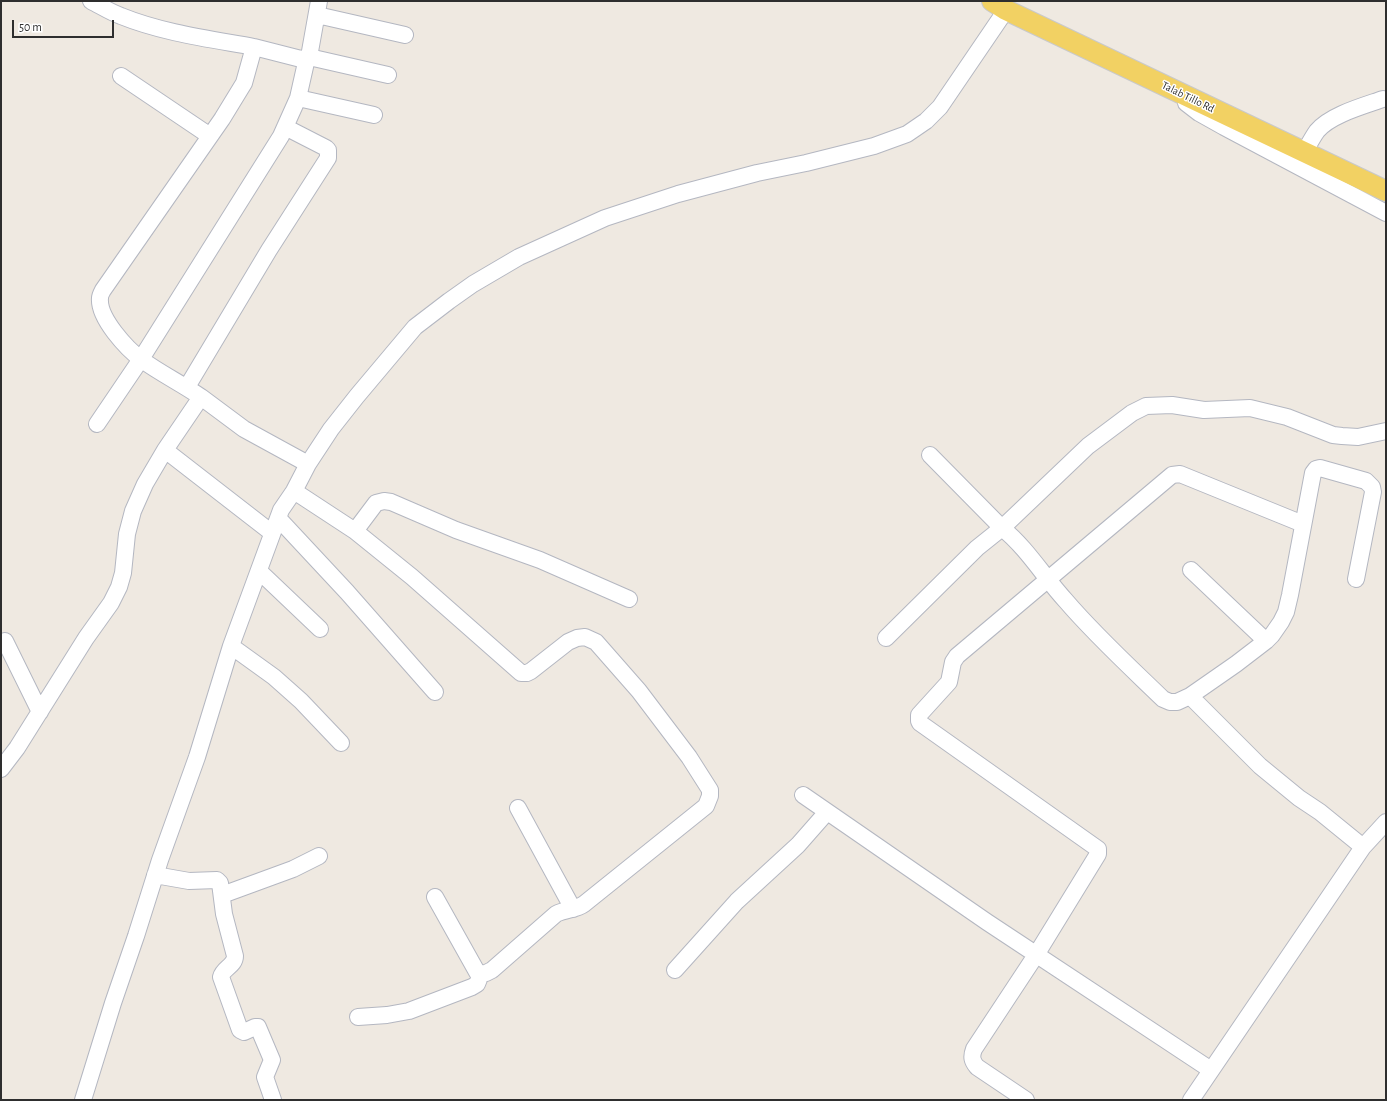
<!DOCTYPE html>
<style>
body{margin:0}
#map{position:relative;width:1387px;height:1101px;overflow:hidden;background:#efe9e1;font-family:"Alegreya Sans",sans-serif}
canvas{display:block}
.frame{position:absolute;inset:0;border:2px solid #2e2e2e;pointer-events:none}
.scale{position:absolute;left:12px;top:20px;width:102px;height:18px;box-sizing:border-box;border:2px solid #2e2e2e;border-top:0;padding-left:5px;font-size:12px;line-height:14px;white-space:nowrap;color:#2e2e2e;-webkit-text-stroke:3px #fff;paint-order:stroke}
</style>
<div id="map">
<canvas width="1387" height="1101"></canvas>
<div class="frame"></div>
<div class="scale">50 m</div>
</div>
<script>
const ctx = document.querySelector('canvas').getContext('2d');
ctx.lineJoin = 'round';
function strokePath(path, color, width, dash) { ctx.strokeStyle = color; ctx.lineWidth = width; ctx.lineCap = dash ? 'butt' : 'round'; ctx.setLineDash(dash || []); ctx.stroke(path); }
function write(font, color, halo, rows, align = 'center') {
  ctx.font = font + ' "Alegreya Sans",sans-serif'; ctx.lineWidth = 3; ctx.setLineDash([]); ctx.textBaseline = 'middle'; ctx.strokeStyle = halo; ctx.fillStyle = color; for (const [text, x, y, turn = 0] of rows) {
    ctx.save(); ctx.translate(x, y); ctx.rotate((+turn || 0) * Math.PI / 180); ctx.textAlign = isNaN(turn) ? turn : align; if (halo) ctx.strokeText(text, 0, 0); ctx.fillText(text, 0, 0); ctx.restore();
  }
}
const minor = new Path2D(`
 M91 1C101 6 110 12 121 16 163 33 210 39 254 47
 M317 15 405 35
 M309 57 388 75
 M121 76 210 136
 M298 98 374 115
 M1186 103 1199 113 1224 127 1386 213
 M1304 153C1308 146 1312 138 1317 131 1330 115 1363 106 1383 99
 M187 387 269 250 328 158V150L326 148 285 127
 M201 397 244 429 308 464
 M97 424 141 359 281 136 298 98 307 58
 M165 450 272 533
 M930 455 1002 528C1027 548 1044 577 1066 601 1096 636 1130 667 1163 699L1170 702H1177L1190 696 1236 664 1266 641 1272 635 1281 622 1286 612 1290 595 1313 473 1316 469 1320 468 1366 481 1372 487 1373 492 1356 579
 M294 491 355 531 412 577 521 673H527L531 671 568 642 577 638 585 637 596 642 639 691 689 757 710 790V796L706 806 584 904C576 910 565 909 556 914L492 970 486 973 479 974 477 972 435 897
 M278 518 347 592 435 692
 M355 531 376 503 384 501 391 502 456 530 540 560 629 599
 M1191 570 1266 641
 M259 571 320 629
 M886 638 977 548 1002 528 1088 446 1132 413 1146 406 1172 405 1204 410 1250 408 1287 417 1333 435 1342 436 1358 437 1386 431
 M5 641 40 712
 M231 646 274 677 301 701 341 743
 M1190 696 1260 766 1299 798 1320 812 1363 847
 M1 769 17 748 86 638 111 603 119 587 123 573 127 534 133 511 145 484 165 450 201 397C182 384 160 373 142 360 127 349 98 318 100 298 100 295 102 292 103 290L222 119 244 83 254 47 301 59 307 58 309 57 319 1
 M803 795 987 922 1211 1070
 M518 808 573 909
 M155 875 189 881 217 880 220 883 224 914 235 956C235 966 223 968 221 977L240 1030 244 1032 255 1027H258L272 1060 265 1077 273 1100
 M222 895 293 869 319 856
 M675 970 737 901 798 845 827 812
 M358 1017 387 1015 409 1011 472 987 477 984 481 974
 M83 1100 113 1003 136 936 160 860 197 757 231 646 281 510 294 491 308 464 331 429 357 396 415 327 449 301 473 284 519 257 605 218 678 194 757 173 806 163 874 146 907 134 926 121 940 107 1006 10
 M1026 1100 977 1067C972 1061 971 1057 974 1049L1036 955 1098 854V849L920 723 919 721V715L949 682 953 662 957 656 1172 475 1180 474 1303 524
 M1191 1100 1363 847 1386 822`);
const major = new Path2D(`
 M992 1 1006 10 1386 191`);
strokePath(minor, '#b4b7c1', 18);
strokePath(major, '#c9c9c9', 22);
strokePath(minor, '#fff', 16);
strokePath(major, '#f2d163', 20);
write('11px', '#2e2e2e', '#fff', [
 ["Talab Tillo Rd",1188,97,26]
]);
</script>
